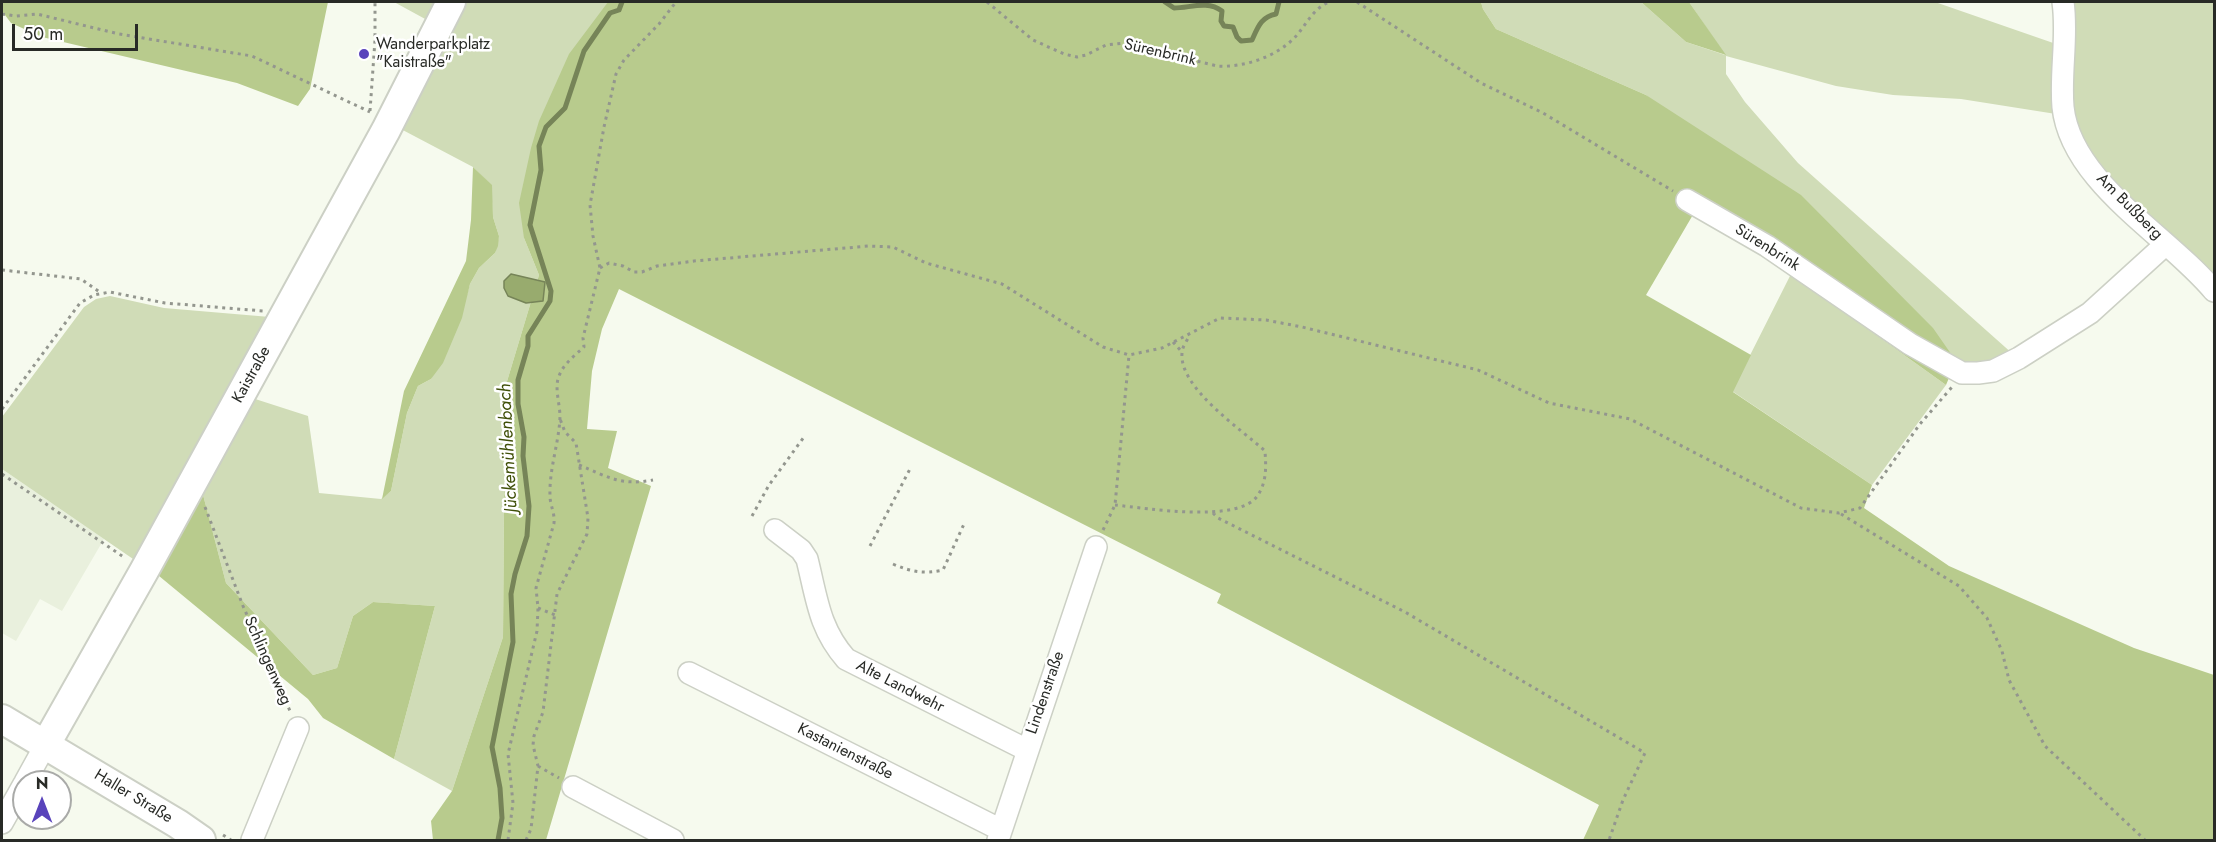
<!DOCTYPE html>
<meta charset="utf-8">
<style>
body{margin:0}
#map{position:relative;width:2216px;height:842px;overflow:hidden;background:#f6faee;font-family:Jost,sans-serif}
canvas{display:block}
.frame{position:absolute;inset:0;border:3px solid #282a26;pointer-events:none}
.north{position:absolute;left:12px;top:770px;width:60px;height:60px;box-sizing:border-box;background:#fff;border:2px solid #a9aaa8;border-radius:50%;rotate:0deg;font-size:16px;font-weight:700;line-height:24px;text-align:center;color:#282a26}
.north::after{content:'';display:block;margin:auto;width:21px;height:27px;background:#5943bb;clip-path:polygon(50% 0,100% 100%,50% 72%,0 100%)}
.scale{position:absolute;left:12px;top:24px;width:126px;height:27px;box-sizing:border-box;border:3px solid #282a26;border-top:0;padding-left:8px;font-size:18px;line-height:21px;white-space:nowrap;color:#282a26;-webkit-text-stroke:4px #fff;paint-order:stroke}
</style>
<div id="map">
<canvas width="2216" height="842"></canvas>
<div class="frame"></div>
<div class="north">N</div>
<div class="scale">50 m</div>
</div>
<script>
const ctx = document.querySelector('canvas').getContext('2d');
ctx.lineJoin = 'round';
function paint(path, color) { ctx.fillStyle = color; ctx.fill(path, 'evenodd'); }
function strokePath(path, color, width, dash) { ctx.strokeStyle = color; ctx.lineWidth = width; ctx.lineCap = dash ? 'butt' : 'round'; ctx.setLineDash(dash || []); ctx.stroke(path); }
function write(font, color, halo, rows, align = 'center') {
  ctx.font = font + ' Jost,sans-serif'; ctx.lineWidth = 5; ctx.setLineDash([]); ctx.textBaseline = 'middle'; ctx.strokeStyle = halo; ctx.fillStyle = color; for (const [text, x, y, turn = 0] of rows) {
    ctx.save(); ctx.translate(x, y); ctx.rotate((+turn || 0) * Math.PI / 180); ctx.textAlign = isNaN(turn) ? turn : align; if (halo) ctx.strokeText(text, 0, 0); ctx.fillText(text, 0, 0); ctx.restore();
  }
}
paint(new Path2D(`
 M2 469 104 539 62 611 40 599 16 641 2 633Z`), '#e9f0dd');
paint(new Path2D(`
 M394 2H435L427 20Z
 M462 2H608L524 238 539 275 505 388 503 637 452 791 394 759 435 606 373 602 353 616 337 668 313 675 226 583 201 487 249 397 308 416 319 493 381 499 391 491 407 413 418 386 431 379 466 298 470 284 479 268 495 253 499 236 493 217 491 185 473 167 397 127Z
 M1481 2H1641L1686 42 1725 55 1689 2H1935L2059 45 2056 114 1961 99 1893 95 1836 86 1726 56V74L1745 102 1798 163 2014 355 1970 368 1956 361 1646 95 1496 29 1483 9Z
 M2069 2H2214V282L2109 183 2074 131Z
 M1791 274 1946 385 1872 485 1732 391Z
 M110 296 164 308 270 317 136 561 2 469V417L84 307 96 299Z`), '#d0dcb7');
paint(new Path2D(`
 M2 2H328L310 89 298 106 237 83 42 37 11 23 2 11Z
 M608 2H1481L1483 9 1496 29 1646 95 1801 195 1933 328 1956 361 1946 385 1791 274 1694 213 1646 295 1751 355 1733 392 1872 485 1864 508 1949 566 2134 648 2214 675V840H1583L1599 805 1217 603 1221 594 619 289 602 329 592 371 587 429 617 431 608 468 651 486 546 840H433L431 821 452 791 503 637 505 388 539 275 524 238 519 203 531 148 539 121 569 54Z
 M1641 2H1689L1726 55 1686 42Z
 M473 167 492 185 493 217 499 236 498 246 495 253 479 268 470 284 462 318 443 363 431 379 418 386 407 413 391 491 382 499 404 391 466 261 471 220Z
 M201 487 226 583 313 675 337 668 353 616 373 602 435 606 394 759 323 718 308 699 153 571Z`), '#b8cb8d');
const water = new Path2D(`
 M511 274 545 282 543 301 526 303 508 296 504 288V281Z`);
paint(water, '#98ab6e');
strokePath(water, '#768458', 1.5);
strokePath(new Path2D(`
 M1165 2 1174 8C1190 8 1207 0 1222 11L1221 21 1224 26 1233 27 1237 37 1241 41 1252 40C1258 27 1261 17 1276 14L1279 2
 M498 840 502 818 500 788 492 747 513 642 511 594 515 574 527 536 529 506 523 456 524 437 518 404V380L528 346V336L550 301 551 291 530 225 541 170 539 146 546 127 565 108 584 51 610 13 619 10 622 2`), '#768458', 5);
const street = new Path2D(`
 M2063 2C2068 36 2060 72 2063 107 2071 183 2169 236 2214 291
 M1687 200 1767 246 1910 344 1962 373H1978L1993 371 2019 358 2090 313 2166 244
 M775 530 801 550 807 559C817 599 819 628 846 659L1027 750
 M689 673 1001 830
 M25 782 46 744
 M573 787 673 840
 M2 823 24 784
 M252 840 298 728
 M998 840 1096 547`);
const secondary = new Path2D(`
 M2 719 178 824 201 840
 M46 744 144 571 386 130 451 2`);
strokePath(street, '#ccd0c5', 24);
strokePath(secondary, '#ccd0c5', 32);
strokePath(new Path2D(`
 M987 2 1033 40 1064 54 1077 57 1086 55 1106 45 1124 43 1217 66C1244 68 1279 56 1297 35 1307 23 1314 8 1329 2
 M1357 2 1481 83 1543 113 1673 191
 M2 14 16 16 37 14 119 34 252 56 370 112
 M370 111 375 40V2
 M600 268 609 263 623 266 634 272H642L657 266 694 261 869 246 893 247 926 263 1002 284 1103 347 1129 355 1162 348 1220 318 1266 320 1302 327 1478 370 1549 403 1630 419 1801 508 1839 513 1860 508 1920 424 1952 387
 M2 270 81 279 101 293
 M1173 342 1181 351
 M2 409 80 303 94 295 110 292 165 303 263 311
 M579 465C608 477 621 486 653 480
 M2 474 125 558
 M1115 505C1146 508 1240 524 1258 495 1267 481 1266 466 1265 451 1241 429 1179 388 1182 353 1182 347 1187 341 1189 336
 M205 507 243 606 290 711
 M1213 513 1218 518 1405 612 1645 753 1623 800 1609 840
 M1841 514 1959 586 1987 618 2002 651 2009 680 2045 746 2145 840
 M752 516 769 485 804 437
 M1103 530 1115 505 1129 355
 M870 546 911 467
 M893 564C911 572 924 574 943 570L964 524
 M538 608 555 615
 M538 766 559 778
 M223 835 231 840
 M508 840 513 803 508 754 537 631 538 608 536 588 554 523C555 513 550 505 550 496 549 469 559 443 560 417 560 405 555 390 558 379 562 365 573 357 584 347L583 338 600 268 593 236 590 205 604 127 616 74 624 60 659 24 676 2
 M526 840 531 829 538 766 533 745 534 736 543 712 557 594 587 534 588 518 576 443 565 432 560 419`), '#93968e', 3, [3, 4.5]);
strokePath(street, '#fff', 21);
strokePath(secondary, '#fff', 28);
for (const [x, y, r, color] of [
 [364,54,6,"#5943bb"]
]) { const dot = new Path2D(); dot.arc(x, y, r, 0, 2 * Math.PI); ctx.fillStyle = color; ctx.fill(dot); strokePath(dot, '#fff', 2); }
write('16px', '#282a26', '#fff', [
 ["Wanderparkplatz",376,45],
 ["\"Kaistraße\"",376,63]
], 'left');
write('16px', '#282a26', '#fff', [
 ["Sürenbrink",1160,53,13],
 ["Am Bußberg",2129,207,45],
 ["Sürenbrink",1767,248,32],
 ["Kaistraße",252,375,-61],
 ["Schlingenweg",267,661,66],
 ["Alte Landwehr",900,687,27],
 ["Lindenstraße",1046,693,-71],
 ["Kastanienstraße",845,752,27],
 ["Haller Straße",133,797,31]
]);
write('italic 18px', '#405009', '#fff', [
 ["Jückemühlenbach",509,448,-93]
]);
</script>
